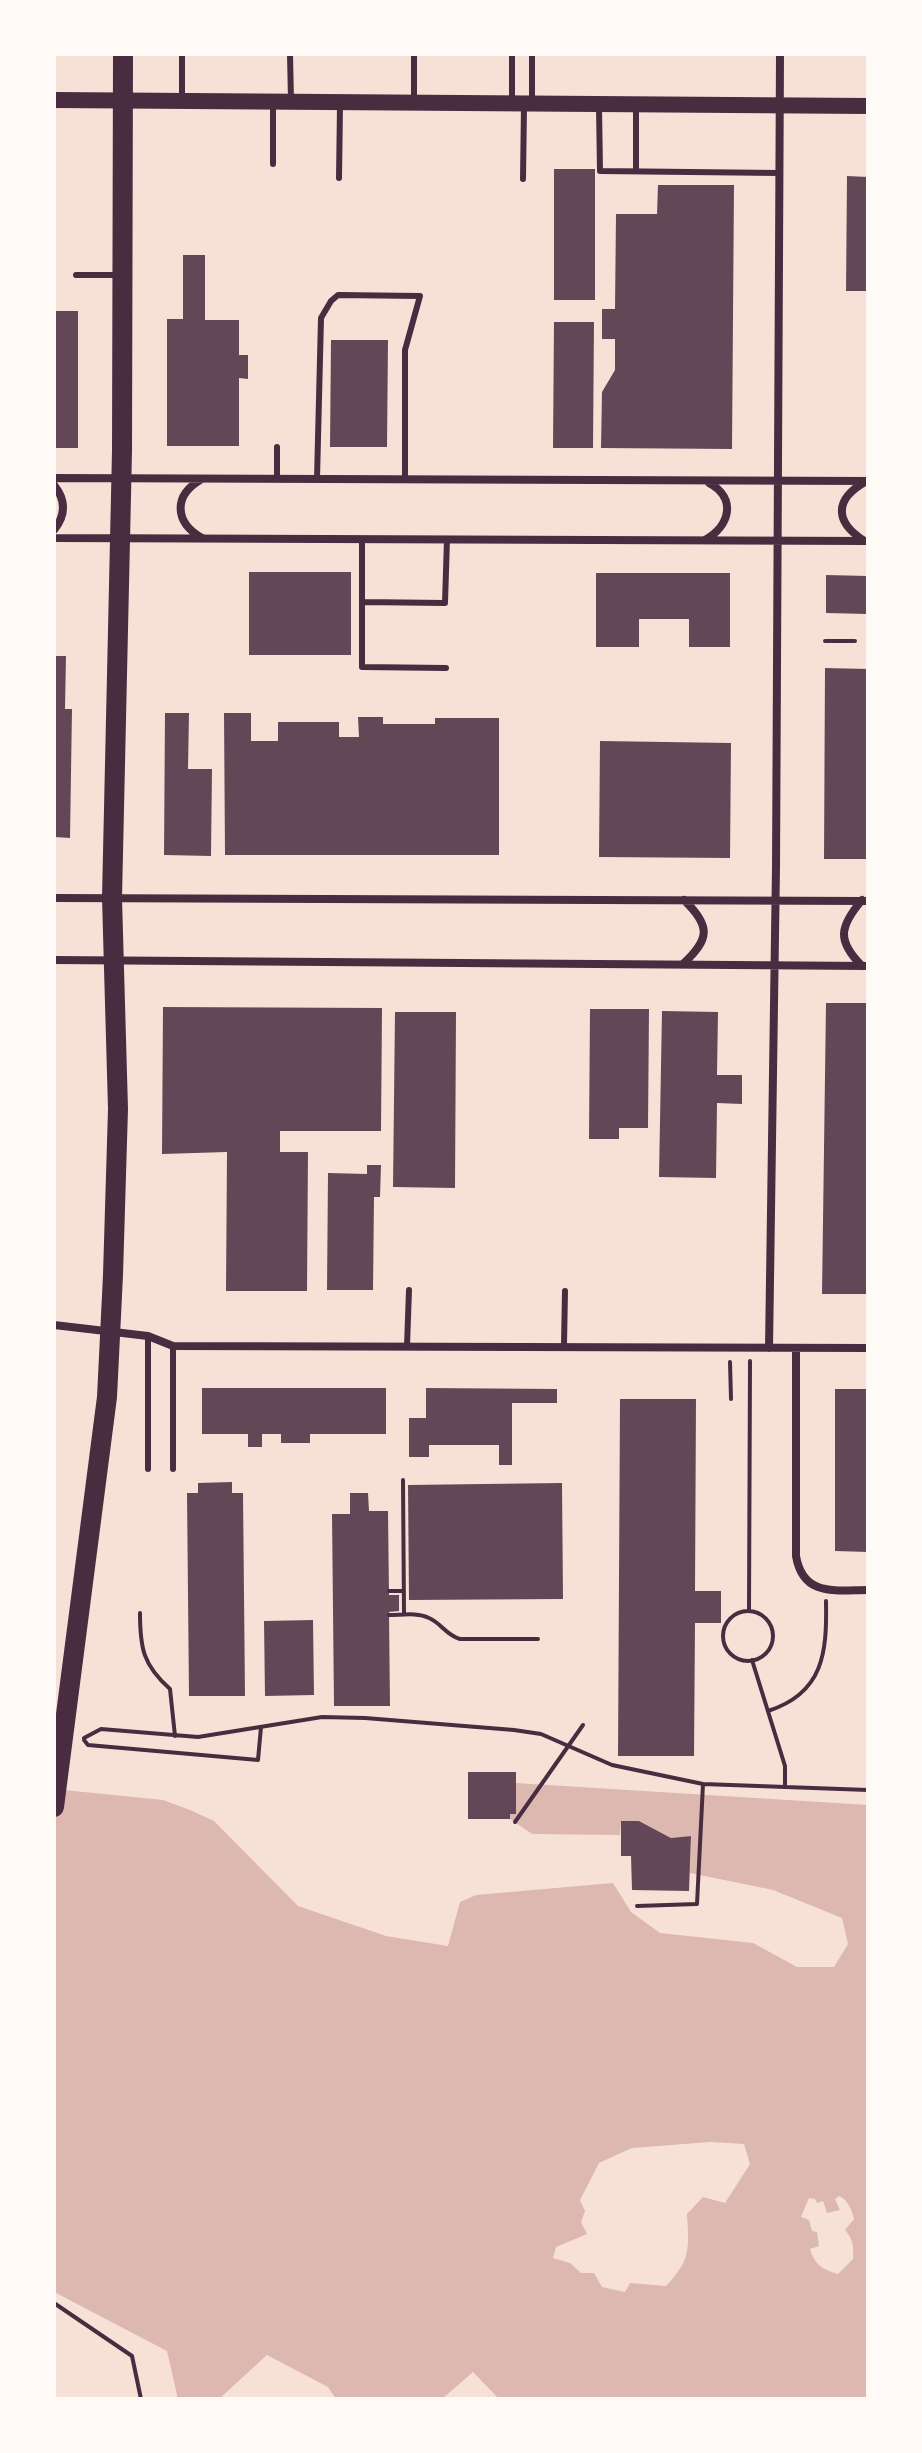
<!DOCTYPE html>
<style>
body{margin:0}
#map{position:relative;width:922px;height:2453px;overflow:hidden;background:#f7e1d7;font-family:"IBM Plex Serif",serif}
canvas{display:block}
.frame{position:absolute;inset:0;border:56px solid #fffaf5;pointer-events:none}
</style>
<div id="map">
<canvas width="922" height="2453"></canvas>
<div class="frame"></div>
</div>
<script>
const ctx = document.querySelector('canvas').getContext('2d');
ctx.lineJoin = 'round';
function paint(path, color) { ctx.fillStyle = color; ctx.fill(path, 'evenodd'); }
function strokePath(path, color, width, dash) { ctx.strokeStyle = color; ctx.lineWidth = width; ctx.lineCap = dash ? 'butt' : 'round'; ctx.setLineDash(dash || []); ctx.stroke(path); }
paint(new Path2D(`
 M516 1783 868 1805V2399H499L473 2372 442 2399H336L328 2387 267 2355 219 2399H178L167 2351 54 2292V1789L163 1800 190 1810 214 1821 298 1906 386 1936 448 1946 460 1902 476 1895 613 1883 631 1912 660 1933 753 1943 797 1967H834L848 1944 842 1918 773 1890 690 1873 691 1836 671 1838 639 1821H621L620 1835 532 1834 510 1819V1814L516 1813ZM710 2142 744 2144 750 2164 725 2203 703 2197 687 2214C689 2248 691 2260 666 2286L630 2283 625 2292 602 2287 594 2273H581L570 2263 553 2258 556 2247 587 2234 581 2222 585 2211 580 2200 599 2163 632 2148ZM839 2196C848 2200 852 2210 854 2219L845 2230C853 2239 854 2247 853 2259L838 2274C823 2270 814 2264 810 2249L819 2246 817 2232 812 2231 809 2220 801 2217 809 2198 815 2199 817 2203 823 2201 827 2213 840 2210 835 2199Z`), '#dcb8b0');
paint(new Path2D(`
 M554 169H595V300H554Z
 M847 176 868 177V291H846Z
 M658 185H734L732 449 601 448 602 392 615 370V339H602V309H615L616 214H657Z
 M183 255H205V320H239V355H248V379L239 378V446H167V319H183Z
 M54 311H78V448H54Z
 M554 322H594L593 448H553Z
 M331 340H388L387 447H330Z
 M249 572H351V655H249Z
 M596 573H730V647H689V619H639V647H596Z
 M826 575 868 576V614L826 613Z
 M54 656H66L65 709H72L70 838 54 837Z
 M825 668 868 669V859H824Z
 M165 713H189L188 769H212L211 856 164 855Z
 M224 713H251V741H278V722H339V737H359L358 717H383V724H435V718H499V855H225Z
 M600 741 731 743 730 858 599 857Z
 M826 1003H868V1294H822Z
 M163 1007 382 1008 381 1131H280V1152H308L307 1291H226L227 1152 162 1154Z
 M590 1009H649L648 1128H619V1139H589Z
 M662 1011 718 1012 717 1075H742V1104L717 1103 716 1178 659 1177Z
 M395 1012H456L455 1188 393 1187Z
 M367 1165H381L380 1197H374L373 1290H327L328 1173 367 1174Z
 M202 1388H386V1434H310V1443H281V1434H262V1447H248V1434H202Z
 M426 1388 557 1389V1403H512V1465H499V1445H429V1457H409V1418H426Z
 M835 1389H868V1552L835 1551Z
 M620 1399H696L695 1591H721V1623H695L694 1756H618Z
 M232 1482V1493H243L245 1696H189L187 1493H198V1483Z
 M562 1483 563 1599 409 1600 408 1485Z
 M350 1493H368L369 1511H388L389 1595H399V1611L389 1612 390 1706H334L332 1514H350Z
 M313 1620 314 1695 265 1696 264 1621Z
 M468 1772H516V1814H510V1819H468Z
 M621 1821H639L671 1838 691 1836 689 1891 632 1890 631 1856H621Z`), '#644757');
strokePath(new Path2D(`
 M825 641H855
 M730 1362 731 1399
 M403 1480 404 1614
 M389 1591H404
 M749 1611 750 1361
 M723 1636a25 25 0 1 1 50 0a25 25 0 1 1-50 0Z
 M140 1613C140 1648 143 1665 170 1689L175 1736
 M389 1615C402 1615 417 1612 429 1618 441 1623 446 1635 460 1639H538
 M752 1660 785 1766V1787
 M768 1711C824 1693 827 1652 826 1601
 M84 1738 101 1729 198 1737 322 1717 365 1718 514 1730 541 1734 612 1765 703 1784 868 1790
 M84 1740 88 1745 258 1760 261 1727
 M515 1822 583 1725
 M637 1906 697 1904 703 1784
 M54 2303 132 2356 141 2399`), '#4a2c40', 4);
strokePath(new Path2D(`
 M290 54 291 101
 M532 54V103
 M182 100V54
 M414 102V54
 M512 103V54
 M273 104V164
 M636 106V171
 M599 107 600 171 779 173
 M339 178 340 105
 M523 179 524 106
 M76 275H120
 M277 447V479
 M317 479 321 318 331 301 338 295 420 296 405 350V479
 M362 539V667L446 668
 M362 602 445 603 447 539
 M148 1336V1469
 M564 1345 565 1291
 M173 1346V1469
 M407 1346 409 1290`), '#4a2c40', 6);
strokePath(new Path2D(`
 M54 478 868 481
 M202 479C173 495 174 522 202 538
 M54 485C66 500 66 515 54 530
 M54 538 868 541
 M705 540C730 526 737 498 709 483
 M863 540C834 521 835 499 865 482
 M54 898 868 901
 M862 900C839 927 837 941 862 966
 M54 960 868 966
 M683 964C710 939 711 926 684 900
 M54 1325 148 1336 173 1346 868 1348
 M769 1348 776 867 780 54
 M796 1348V1556C803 1597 835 1590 868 1590`), '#4a2c40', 8);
strokePath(new Path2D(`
 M54 100 868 106`), '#4a2c40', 16);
strokePath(new Path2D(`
 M54 1807 107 1397 113 1275 118 1109 112 898 122 451 123 54`), '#4a2c40', 20);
</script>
